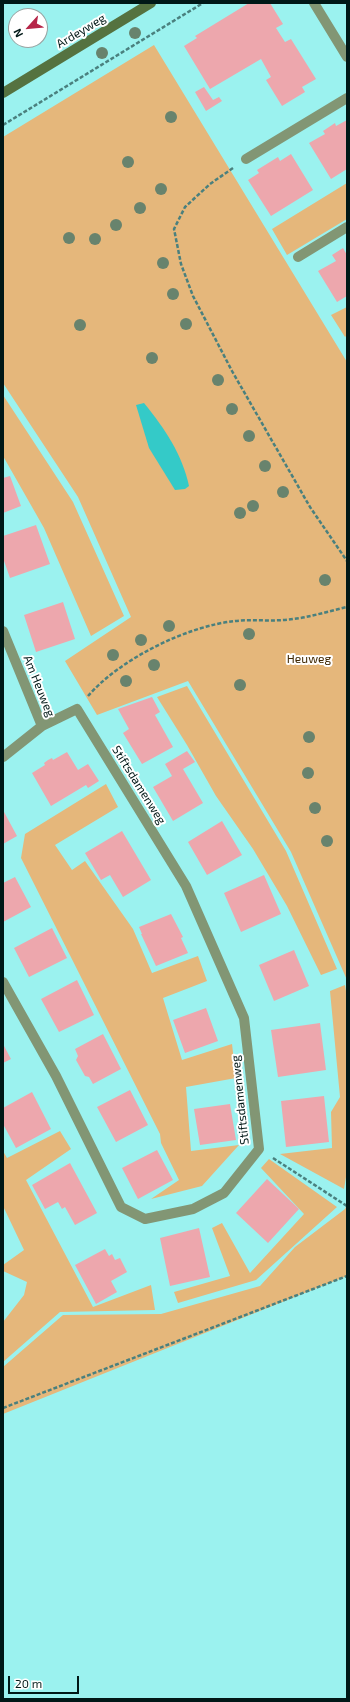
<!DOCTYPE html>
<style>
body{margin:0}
#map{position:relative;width:350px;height:1702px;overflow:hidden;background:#9bf2ef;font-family:"Exo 2",sans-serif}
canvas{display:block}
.frame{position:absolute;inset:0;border:4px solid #001817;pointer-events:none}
.north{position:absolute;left:8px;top:8px;width:40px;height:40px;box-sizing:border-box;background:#fff;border:1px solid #99a3a2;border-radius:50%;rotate:243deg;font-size:11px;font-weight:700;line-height:16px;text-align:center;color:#001817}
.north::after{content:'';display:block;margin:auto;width:14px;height:18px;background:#b62548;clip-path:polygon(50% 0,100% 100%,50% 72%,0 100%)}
.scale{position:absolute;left:8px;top:1676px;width:71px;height:18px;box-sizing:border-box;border:2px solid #001817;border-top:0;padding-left:5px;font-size:12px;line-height:14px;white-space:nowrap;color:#001817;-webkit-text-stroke:3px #fff;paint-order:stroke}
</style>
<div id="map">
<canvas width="350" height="1702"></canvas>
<div class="frame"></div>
<div class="north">N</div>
<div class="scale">20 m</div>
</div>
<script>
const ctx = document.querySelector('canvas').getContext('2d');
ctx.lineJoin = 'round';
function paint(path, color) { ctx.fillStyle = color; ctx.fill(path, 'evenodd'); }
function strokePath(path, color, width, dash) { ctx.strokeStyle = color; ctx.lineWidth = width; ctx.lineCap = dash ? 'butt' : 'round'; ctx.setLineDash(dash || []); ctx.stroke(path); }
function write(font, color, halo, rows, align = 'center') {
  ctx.font = font + ' "Exo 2",sans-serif'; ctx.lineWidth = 4; ctx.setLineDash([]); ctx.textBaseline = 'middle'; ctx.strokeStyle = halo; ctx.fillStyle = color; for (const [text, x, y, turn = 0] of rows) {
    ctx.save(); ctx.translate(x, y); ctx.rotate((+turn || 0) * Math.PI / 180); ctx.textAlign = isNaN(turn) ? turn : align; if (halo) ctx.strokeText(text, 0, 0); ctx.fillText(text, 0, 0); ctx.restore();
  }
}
paint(new Path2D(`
 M154 45 347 362V980L291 852 188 681 97 715 65 661 131 617 78 497 3 383V137Z
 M347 183V219L287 255 272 229Z
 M347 307V335L345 337 331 315Z
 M3 395 73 502 124 616 91 636 44 528 3 456Z
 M187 686 286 851 337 969 321 975 287 906 253 849 216 796 187 745 157 697Z
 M106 784 118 807 55 845 72 870 85 861 133 929 152 973 198 956 207 981 163 998 182 1060 232 1044 236 1078 186 1087 191 1151 239 1145 202 1186 151 1199 179 1180 161 1143 160 1134 21 858 25 834Z
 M345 985 347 997V1171L344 1189 280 1154 332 1148 331 1112 340 1097 330 991Z
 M60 1131 71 1149 26 1180 93 1307 151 1285 155 1310 60 1312 3 1362V1322L24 1295 27 1282 3 1271V1265L24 1250 3 1206V1151L7 1158Z
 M269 1159 337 1207 256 1280 178 1303 174 1292 230 1276 212 1228 222 1223 250 1273 304 1214 261 1168Z
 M347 1204V1276L3 1414V1367L63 1315 161 1314 260 1286 295 1247 345 1209Z`), '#e5b77b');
paint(new Path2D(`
 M144 403C165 429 182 454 189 486L185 489 175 490 149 448 136 405Z`), '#34cac8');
paint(new Path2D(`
 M249 3H270L283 24 276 28 285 42 291 39 316 79 302 87 305 92 282 106 266 80 271 77 261 59 210 89 184 46 197 38 195 36Z
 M204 87 213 100 219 97 222 101 206 111 195 92Z
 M347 120V169L331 179 309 143 325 134 323 131 335 123 336 126Z
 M291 154 313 190 271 216 248 180 259 173 257 170 278 157 280 161Z
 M343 248 347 255V296L337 302 318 271 336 261 332 255Z
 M10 476 21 506 3 513V478Z
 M36 525 50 564 10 578 3 558V536Z
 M63 602 75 639 36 652 24 615Z
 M152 697 160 712 155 715 173 747 142 764 123 733 129 729 118 709Z
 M187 751 195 762 183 769 203 803 173 821 153 787 172 776 165 764Z
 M67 752 78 770 88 764 99 781 88 788 86 785 51 806 32 773 45 765 44 763 48 760 52 758 53 760Z
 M3 810 17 836 3 844Z
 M222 821 242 855 207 875 188 842Z
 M122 831 151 880 123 897 110 875 101 880 85 853Z
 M264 875 281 914 241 932 224 893Z
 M15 877 31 907 3 922V883Z
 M171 914 183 937 181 938 188 953 156 966 141 934H142L139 927Z
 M52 928 67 958 29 977 14 948Z
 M294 950 309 986 274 1001 259 965Z
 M77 980 94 1015 59 1032 41 999Z
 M206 1008 218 1041 185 1053 173 1020Z
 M320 1023 326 1070 278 1077 271 1030Z
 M103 1034 121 1069 93 1084 89 1077 85 1076 76 1060 78 1056 75 1049Z
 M3 1044 11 1059 3 1063Z
 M130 1090 148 1125 116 1142 97 1107Z
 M32 1092 51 1129 16 1148 3 1124V1108Z
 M324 1096 329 1142 286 1147 281 1101Z
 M230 1104 236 1140 200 1145 194 1109Z
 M157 1150 173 1180 138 1199 122 1168Z
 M70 1163 97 1213 75 1225 65 1207 62 1209 58 1202 45 1209 32 1185Z
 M267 1179 299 1209 268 1243 236 1213Z
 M199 1228 210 1277 170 1286 160 1238Z
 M105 1249 109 1256 112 1254 115 1260 120 1258 127 1272 111 1281 117 1292 96 1304 75 1265Z`), '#eda7ad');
strokePath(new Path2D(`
 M3 125 203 3
 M233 168 210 184 185 207 174 229 181 264 193 296 232 371 310 507 347 561
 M88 696C120 659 187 626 235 621 254 619 274 622 293 619 311 617 329 611 347 607
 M273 1158 347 1206
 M3 1408 347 1276`), '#4a807e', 2.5, [4, 2]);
strokePath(new Path2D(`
 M246 159 347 98
 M298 257 347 227`), '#829674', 10);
strokePath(new Path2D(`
 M314 3 347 57
 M3 631 42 726 3 757
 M3 982 56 1076 121 1207 145 1219 193 1209 224 1193 259 1149 244 1018 186 886 77 709 42 726`), '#829674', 10);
strokePath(new Path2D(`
 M3 93 151 3`), '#557240', 10);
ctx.fillStyle = '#68836d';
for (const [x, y] of [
 [135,33],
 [102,53],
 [171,117],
 [128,162],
 [161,189],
 [140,208],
 [116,225],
 [69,238],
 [95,239],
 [163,263],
 [173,294],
 [186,324],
 [80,325],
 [152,358],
 [218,380],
 [232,409],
 [249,436],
 [265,466],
 [283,492],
 [253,506],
 [240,513],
 [325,580],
 [169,626],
 [249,634],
 [141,640],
 [113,655],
 [154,665],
 [126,681],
 [240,685],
 [309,737],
 [308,773],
 [315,808],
 [327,841]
]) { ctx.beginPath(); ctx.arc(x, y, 6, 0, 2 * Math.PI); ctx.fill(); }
write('12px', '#001817', '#fff', [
 ["Ardeyweg",81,31,-31],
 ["Am Heuweg",39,686,68],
 ["Stiftsdamenweg",139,785,58],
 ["Stiftsdamenweg",240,1100,-96]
]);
write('12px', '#3f2803', '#fff', [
 ["Heuweg",309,659]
]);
</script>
